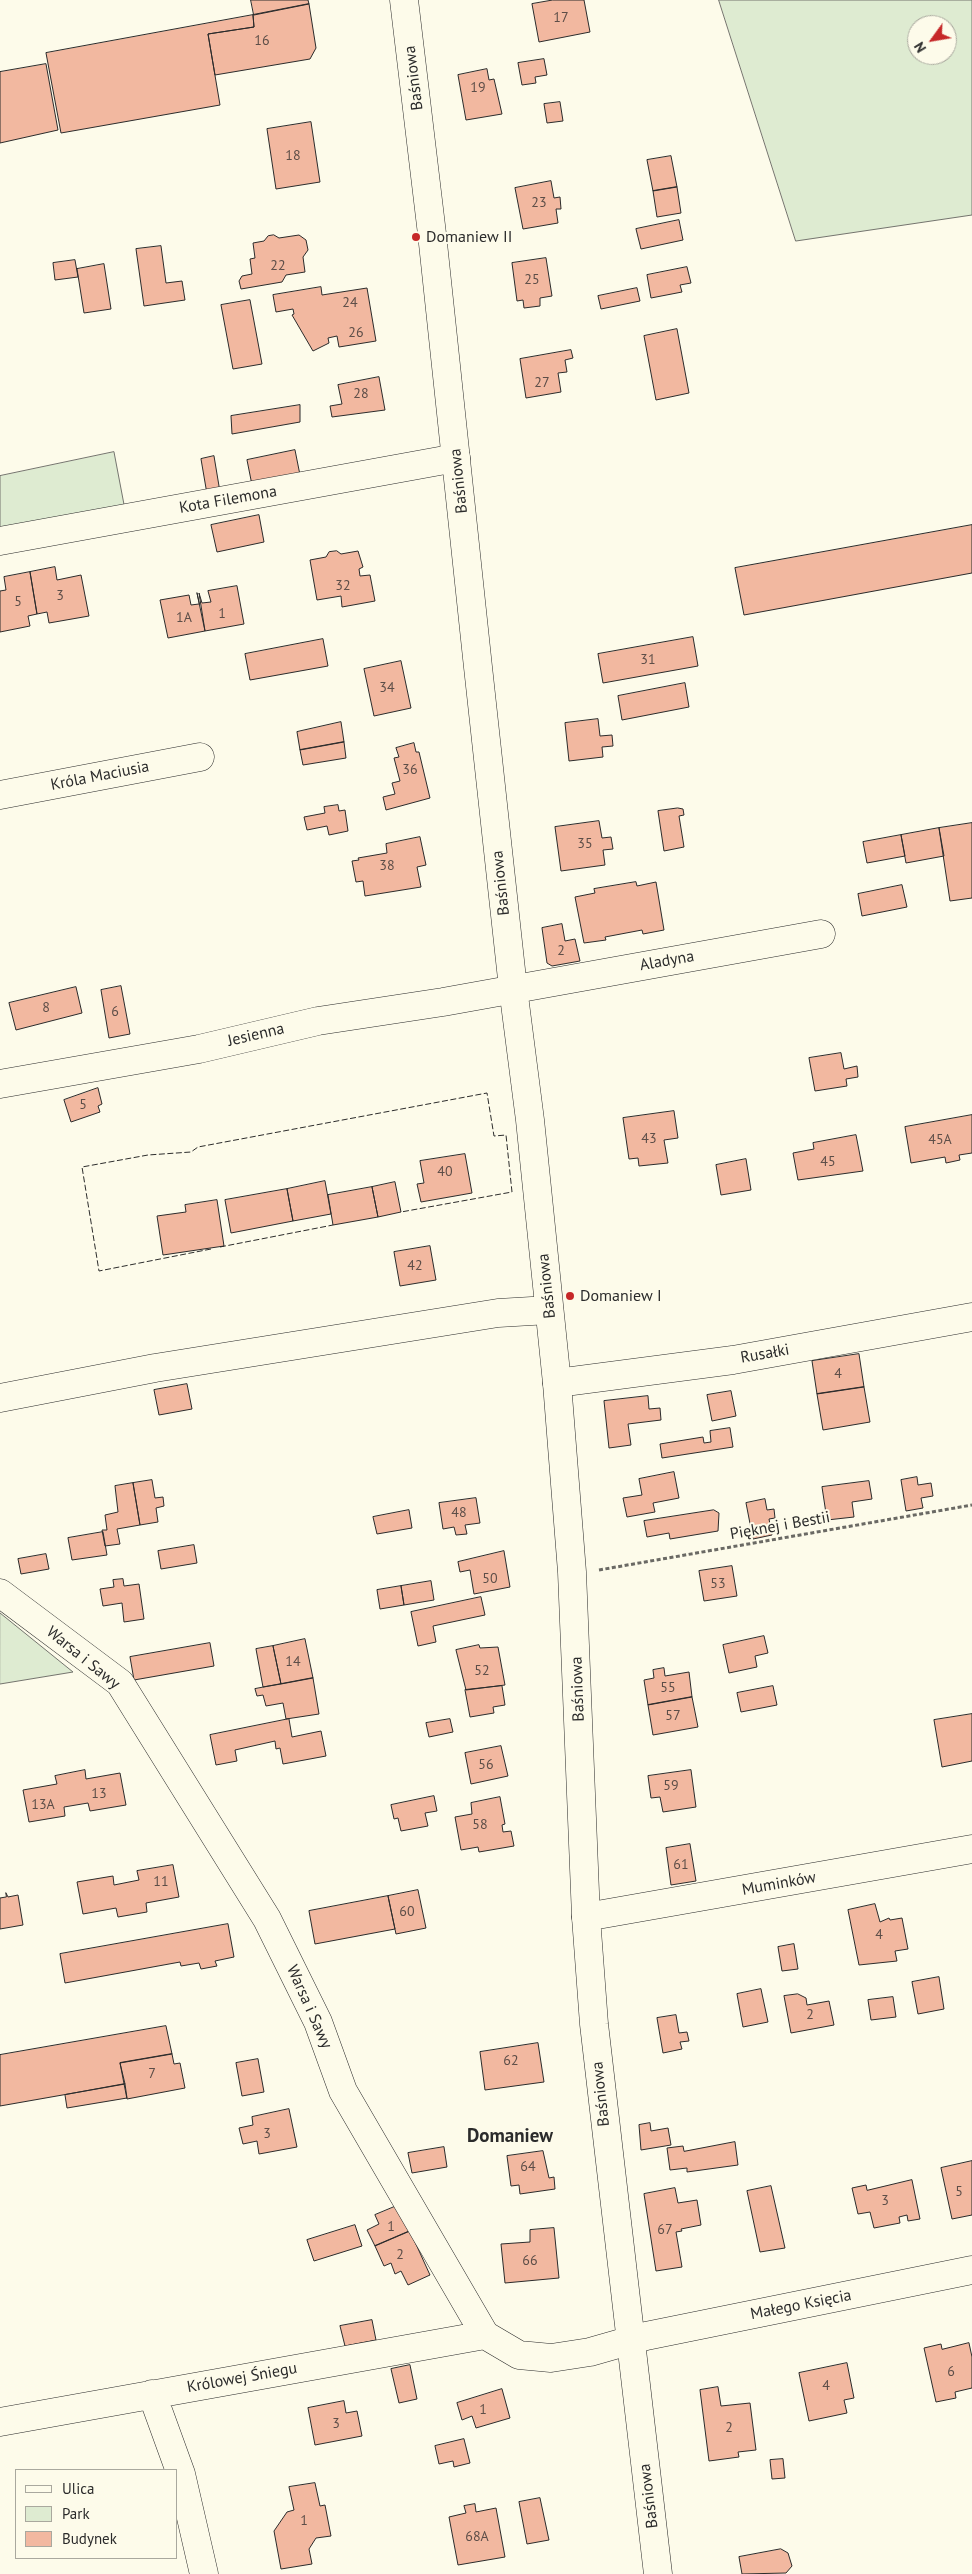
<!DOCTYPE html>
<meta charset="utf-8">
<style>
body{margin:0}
#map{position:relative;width:972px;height:2574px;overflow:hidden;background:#fdfbea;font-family:"PT Sans",sans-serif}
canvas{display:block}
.legend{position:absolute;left:15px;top:2469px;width:162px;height:90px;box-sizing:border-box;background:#fdfbea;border:1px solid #a9a89e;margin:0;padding:6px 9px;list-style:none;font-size:15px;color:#2b2b2b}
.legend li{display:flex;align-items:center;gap:10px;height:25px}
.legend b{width:25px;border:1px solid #a9a89e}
.north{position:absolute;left:907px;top:15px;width:50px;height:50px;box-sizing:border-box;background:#fdfbea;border:1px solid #a9a89e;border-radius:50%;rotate:238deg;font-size:14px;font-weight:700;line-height:20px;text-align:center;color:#2b2b2b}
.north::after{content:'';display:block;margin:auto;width:18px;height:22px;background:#c62828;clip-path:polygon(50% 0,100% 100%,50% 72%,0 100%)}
</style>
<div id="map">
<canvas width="972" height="2574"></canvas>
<ul class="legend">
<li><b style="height:6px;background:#fdfbea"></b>Ulica</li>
<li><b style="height:14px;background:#deebd1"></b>Park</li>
<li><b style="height:14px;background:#f2b8a0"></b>Budynek</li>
</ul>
<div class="north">N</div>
</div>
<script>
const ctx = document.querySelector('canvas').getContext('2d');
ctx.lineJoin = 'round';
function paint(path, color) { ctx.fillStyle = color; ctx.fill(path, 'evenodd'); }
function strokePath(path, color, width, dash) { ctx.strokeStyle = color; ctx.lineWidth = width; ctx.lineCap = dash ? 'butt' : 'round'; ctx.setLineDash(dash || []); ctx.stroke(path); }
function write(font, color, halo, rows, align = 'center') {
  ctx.font = font + ' "PT Sans",sans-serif'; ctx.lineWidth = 4; ctx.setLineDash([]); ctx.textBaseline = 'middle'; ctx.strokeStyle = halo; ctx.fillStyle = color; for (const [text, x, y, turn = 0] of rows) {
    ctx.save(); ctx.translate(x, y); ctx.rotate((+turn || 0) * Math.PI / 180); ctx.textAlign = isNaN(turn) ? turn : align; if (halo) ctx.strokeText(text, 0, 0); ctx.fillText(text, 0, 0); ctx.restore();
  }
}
const green = new Path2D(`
 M719 0H972V215L796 241ZM917 25H947V55H917Z
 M114 452 126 515 0 542V476Z
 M0 1613 73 1672 0 1684Z`);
paint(green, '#deebd1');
strokePath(green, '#74746e', 1);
const building = new Path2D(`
 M251 0H308L309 4 254 15Z
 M553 0H584L590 32 539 42 532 4Z
 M309 4 316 48 310 59 215 75 208 34 254 27 253 15Z
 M253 15 254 27 208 34 220 105 61 133 46 53Z
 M544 59 547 75 535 77 536 83 522 85 518 63Z
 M46 64 58 130 0 143V72Z
 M487 69 489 80 494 79 502 114 466 120 458 75Z
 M560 102 563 121 547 123 544 104Z
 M311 122 320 182 276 189 267 129Z
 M671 156 677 187 653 191 647 160Z
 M551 181 554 198 560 197 561 209H556L558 223 523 229 515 188Z
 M677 187 681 213 657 217 653 191Z
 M679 220 683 240 641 249 636 229Z
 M274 235 279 238 299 235 306 240 308 250 303 257 305 272 286 275 282 282 241 289 239 281 242 276 252 274 250 259 255 258 253 243 264 241 268 236Z
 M161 246 166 283 182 281 185 300 144 306 136 249Z
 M546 258 552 296 540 298V306L524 308 523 300 517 301 512 263Z
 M75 260 78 277 55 280 53 263Z
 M104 264 111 309 84 313 77 269Z
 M687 267 691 283 680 285 682 292 651 298 647 275Z
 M321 287 322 295 367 288 376 341 339 347 337 336 328 338 329 343 313 351 292 315 294 314 293 309 276 312 273 295Z
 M637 288 640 301 601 309 598 296Z
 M250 300 262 364 233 369 221 305Z
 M677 329 689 393 656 400 644 336Z
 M571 350 573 358 565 360 567 372 558 373 561 392 526 398 520 359Z
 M379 377 385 410 332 417 330 406 342 404 338 385Z
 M300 405V422L232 434 231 416Z
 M295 450 300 475 252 485 247 460Z
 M214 456 220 492 207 494 201 459Z
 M259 515 264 542 217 552 211 525Z
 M972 525V573L744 615 735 568Z
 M337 551 341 554 358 551 363 567 359 569 360 576 370 575 375 601 342 607 341 596 317 600 310 560 326 557 329 552Z
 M55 567 57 580 81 575 89 616 49 623 47 612 37 614 30 572Z
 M30 572 37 614 28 616 30 626 0 632V591L6 590 4 577Z
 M237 586 244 624 205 631 199 593 202 603 211 602 208 591Z
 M197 593 205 631 168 638 160 600 189 595 191 605 199 604Z
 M693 637 698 666 603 683 598 654Z
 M323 639 328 666 250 680 245 654Z
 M401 661 411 708 374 716 364 669Z
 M685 683 689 707 622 720 618 696Z
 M598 719 600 736 612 735 613 746 602 747 603 757 569 761 565 723Z
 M341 722 344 742 300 750 297 732Z
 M344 742 346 758 303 765 300 750Z
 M414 743 416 752H419L430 798 386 810 383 797 395 794 392 783 400 781 394 758 399 757 396 748Z
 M338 805 339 811 345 810 348 831 329 835 327 826 307 830 304 817 325 813 324 807Z
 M678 808 683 809 684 815 679 816 684 847 664 851 658 811Z
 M599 821 602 838 611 837 613 849 603 850 605 865 561 871 555 827Z
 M972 823V898L950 901 939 828Z
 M939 828 944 856 906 863 901 835Z
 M901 835 905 856 867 863 863 842Z
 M420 837 426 865 417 867 421 887 365 896 363 881 356 882 352 861 359 860 358 858 387 853 386 844Z
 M636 882 637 886 656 882 664 930 643 934 642 930 605 937 606 940 584 943 575 897 595 893 594 889Z
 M902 885 907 907 862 916 858 894Z
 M562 924 565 941 575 939 580 961 552 966 547 963 542 928Z
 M121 986 130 1034 109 1038 101 990Z
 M76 987 82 1013 16 1030 9 1003Z
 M841 1053 844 1069 857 1066 858 1077 846 1079 847 1086 815 1091 809 1058Z
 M98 1088 102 1104 98 1106 100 1112 71 1122 64 1100Z
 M674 1111 678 1138 664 1140 668 1163 639 1166 638 1158 629 1159 623 1118Z
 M972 1115V1153L959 1155 960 1160 946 1163 945 1157 911 1163 905 1127Z
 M856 1135 863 1171 798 1180 793 1153 814 1149 813 1143Z
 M465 1154 472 1193 421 1202 417 1184 424 1183 420 1161Z
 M746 1159 751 1190 721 1195 716 1165Z
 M325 1181 331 1214 293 1221 287 1189Z
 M395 1182 401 1212 378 1217 372 1187Z
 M372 1187 378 1217 333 1225 328 1195Z
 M287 1189 293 1221 231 1233 225 1200Z
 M217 1200 224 1246 163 1255 157 1216 186 1212 185 1205Z
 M430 1246 436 1280 400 1286 394 1252Z
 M859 1354 864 1387 817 1394 812 1361Z
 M187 1384 192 1409 159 1415 154 1390Z
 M864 1387 870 1422 823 1430 817 1394Z
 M731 1391 736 1416 712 1421 707 1395Z
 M648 1396 649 1409 660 1408 661 1420 628 1424 631 1445 609 1448 604 1401Z
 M730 1428 733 1447 662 1458 660 1444 703 1437 704 1443 711 1442 710 1431Z
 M674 1472 679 1498 653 1503 655 1512 627 1517 623 1498 642 1495 639 1479Z
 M917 1477 918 1485 931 1483 933 1496 921 1498 923 1508 906 1511 901 1480Z
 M152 1480 155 1498 163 1497 164 1506 156 1508 158 1522 140 1525 133 1483Z
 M869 1481 872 1499 852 1502 854 1517 827 1520 822 1487Z
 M133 1483 140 1525 117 1529 120 1544 105 1546 102 1530H107L105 1515 118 1512 115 1486Z
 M476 1498 480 1523 465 1525 467 1534 456 1535 454 1527 443 1529 439 1503Z
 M765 1499 767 1510 774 1509 775 1518 769 1519 772 1535 753 1539 746 1503Z
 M409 1510 412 1528 377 1534 373 1517Z
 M714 1510 719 1513 718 1531 670 1539 669 1533 647 1537 644 1521Z
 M103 1532 107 1555 72 1560 68 1538Z
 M194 1545 197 1563 161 1569 158 1551Z
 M504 1551 510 1587 474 1594 470 1570 460 1572 458 1562Z
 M46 1554 49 1569 21 1574 18 1559Z
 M732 1566 737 1596 704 1601 699 1571Z
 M123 1579 124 1586 139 1584 144 1619 124 1622 122 1603 103 1606 100 1589 114 1587 113 1580Z
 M431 1581 434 1600 404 1605 401 1586Z
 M401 1586 404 1605 380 1609 377 1590Z
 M481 1597 485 1615 433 1626 436 1642 418 1646 411 1612Z
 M764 1636 768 1653 755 1656 757 1667 729 1673 723 1645Z
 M305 1639 313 1678 281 1684 273 1646Z
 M210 1643 214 1666 134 1680 130 1657Z
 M479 1645 480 1648 498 1647 505 1685 466 1690 456 1650Z
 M273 1646 281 1684 263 1687 256 1649Z
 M664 1668 665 1676 689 1672 692 1697 648 1705 644 1680 654 1678 653 1670Z
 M313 1678 319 1714 286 1719 283 1703 266 1706 263 1695 257 1696 255 1689Z
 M502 1686 505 1705 493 1707 494 1713 470 1717 465 1690Z
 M773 1686 777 1705 741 1712 737 1693Z
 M692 1697 698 1727 653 1735 648 1705Z
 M972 1714V1761L942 1767 934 1720Z
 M289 1719 292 1737 321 1731 326 1756 283 1764 280 1748 276 1749 275 1741 235 1750 237 1761 216 1765 210 1735Z
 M450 1719 453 1732 429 1737 426 1723Z
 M501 1746 508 1776 471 1784 465 1753Z
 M85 1770 86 1779 120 1773 126 1805 90 1811 88 1803 64 1807 65 1816 29 1822 23 1790 57 1784 55 1776Z
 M691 1770 696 1807 663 1812 660 1797 651 1798 648 1776Z
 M434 1796 437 1811 425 1813 428 1826 401 1831 398 1818 394 1819 391 1805Z
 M500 1797 505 1824 502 1825 503 1832 511 1831 514 1846 479 1852 478 1847 461 1850 455 1817 472 1814 471 1803Z
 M690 1844 696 1881 671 1885 666 1848Z
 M173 1865 179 1897 146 1903 147 1912 118 1917 116 1908 83 1914 77 1882 113 1876 114 1885 139 1880 137 1871Z
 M418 1890 426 1928 396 1934 388 1896Z
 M6 1893 8 1897 18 1895 23 1925 0 1929V1898L6 1897Z
 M388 1896 395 1929 315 1944 309 1911Z
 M875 1904 880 1922 889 1918 890 1920 902 1918 908 1949 895 1951 897 1961 859 1965 848 1910Z
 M228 1924 234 1957 215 1961 217 1966 201 1969 199 1963 181 1966 180 1962 65 1983 60 1954Z
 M794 1944 798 1969 782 1971 778 1947Z
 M939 1977 944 2009 918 2014 912 1982Z
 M761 1989 768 2022 743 2027 737 1994Z
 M798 1994 806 1998 807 2005 829 2001 834 2025 791 2033 784 1996Z
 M893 1997 896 2017 871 2020 868 2000Z
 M676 2015 679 2033 687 2032 689 2041 680 2042 682 2049 663 2053 657 2018Z
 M166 2026 172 2054 120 2063 125 2084 0 2106V2055Z
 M538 2043 544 2082 485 2090 480 2052Z
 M172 2054 174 2064 180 2063 185 2088 127 2099 120 2063Z
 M258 2059 264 2092 242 2096 236 2063Z
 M125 2084 127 2098 67 2108 65 2095Z
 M289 2109 297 2147 259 2154 257 2141 243 2144 239 2128 253 2125 252 2117Z
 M650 2123 651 2131 668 2128 671 2145 641 2150 639 2125Z
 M735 2142 738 2165 687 2172V2168L670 2170 667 2148 683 2146 684 2151Z
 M444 2147 447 2167 412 2173 408 2153Z
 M543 2151 549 2178 554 2177 555 2189 520 2194 519 2185 511 2186 507 2156Z
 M972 2161V2215L952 2219 941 2168Z
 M912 2180 920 2219 908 2221 907 2215 899 2217 900 2223 874 2228 870 2212 858 2214 852 2188 866 2185 867 2190Z
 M771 2186 785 2248 760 2252 747 2191Z
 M675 2188 678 2203 697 2200 701 2225 681 2229 682 2231 676 2232 682 2267 656 2271 644 2194Z
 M399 2205 410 2231 375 2246 367 2230 379 2224 375 2215Z
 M355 2225 362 2246 314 2261 307 2240Z
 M554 2228 559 2278 505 2283 501 2244 530 2242V2230Z
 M410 2231 430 2275 408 2285 401 2271 395 2274 391 2263 384 2266 375 2246Z
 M372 2320 376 2340 345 2346 340 2326Z
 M969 2343 972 2357V2388L955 2392 956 2398 936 2402 924 2348 941 2344 942 2349Z
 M847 2363 854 2398 844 2400 847 2413 809 2421 799 2373Z
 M410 2365 417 2399 399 2403 391 2369Z
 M718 2387 721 2406 750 2403 756 2450 738 2452 739 2457 709 2461 700 2390Z
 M502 2389 510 2418 476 2428 472 2416 462 2420 457 2403Z
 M344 2401 346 2413 357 2411 362 2436 315 2445 308 2408Z
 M464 2439 470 2463 454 2467 453 2461 439 2464 435 2446Z
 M783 2459 785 2478 772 2479 770 2460Z
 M315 2483 320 2506 325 2505 331 2536 316 2538 309 2549 312 2564 281 2569 274 2531 287 2512 294 2510 289 2487Z
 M540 2498 549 2540 527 2544 519 2502Z
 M475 2504 476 2512 496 2508 505 2557 458 2565 449 2517 466 2513 464 2506Z
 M781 2549 788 2553 792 2566 786 2573 742 2574 739 2557Z`);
paint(building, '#f2b8a0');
strokePath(building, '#2b2b2b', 1);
const minor = new Path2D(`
 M0 541 456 458
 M0 795 200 757
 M0 1084 199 1049 318 1021 443 1002 821 934
 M557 1383 733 1360 972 1317
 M0 1398 155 1368 498 1313 549 1310
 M0 1593 120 1683 267 1919 318 2022 343 2091 485 2335 519 2355 551 2358 590 2352 646 2336 972 2270
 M586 1917 972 1849
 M152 2394 181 2474 204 2574
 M0 2422 485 2335`);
const major = new Path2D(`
 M404 0 432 234 478 667 513 988 530 1120 557 1383 572 1572 586 1917 594 2024 658 2574`);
strokePath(minor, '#2b2b2b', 29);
strokePath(major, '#2b2b2b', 29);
strokePath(new Path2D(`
 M599 1570 972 1505`), '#6a6964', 3, [4, 2.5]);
strokePath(minor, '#fdfbea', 28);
strokePath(major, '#fdfbea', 28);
strokePath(new Path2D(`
 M220 1247 333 1225
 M211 1249 99 1271 82 1167 148 1155 191 1152 198 1147 487 1093 494 1136 506 1135 512 1192 401 1212`), '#2b2b2b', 1, [6, 2.5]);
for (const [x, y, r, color] of [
 [416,237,5,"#c62828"],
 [570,1296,5,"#c62828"]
]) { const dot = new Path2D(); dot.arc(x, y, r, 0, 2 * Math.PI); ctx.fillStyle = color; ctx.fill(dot); strokePath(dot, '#fdfbea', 2); }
write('14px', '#5d4e48', null, [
 ["17",561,18],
 ["16",262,41],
 ["19",478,88],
 ["18",293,156],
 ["23",539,203],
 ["22",278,266],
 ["25",532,280],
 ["24",350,303],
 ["26",356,333],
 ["27",542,383],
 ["28",361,394],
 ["32",343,586],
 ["3",60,596],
 ["5",18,602],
 ["1",222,614],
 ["1A",184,618],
 ["31",648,660],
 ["34",387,688],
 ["36",410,770],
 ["35",585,844],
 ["38",387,866],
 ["2",561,951],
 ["8",46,1008],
 ["6",115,1012],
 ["5",83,1105],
 ["43",649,1139],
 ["45A",940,1140],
 ["45",828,1162],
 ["40",445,1172],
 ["42",415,1266],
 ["4",838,1374],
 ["48",459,1513],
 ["50",490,1579],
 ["53",718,1584],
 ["14",293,1662],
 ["52",482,1671],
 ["55",668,1688],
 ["57",673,1716],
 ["56",486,1765],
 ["59",671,1786],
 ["13",99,1794],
 ["13A",43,1805],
 ["58",480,1825],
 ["61",681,1865],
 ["11",161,1882],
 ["60",407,1912],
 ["4",879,1935],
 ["2",810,2015],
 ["62",511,2061],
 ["7",152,2074],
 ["3",267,2134],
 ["64",528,2167],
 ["5",959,2192],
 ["3",885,2201],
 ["1",391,2227],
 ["67",665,2230],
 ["2",400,2255],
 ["66",530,2261],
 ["6",951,2372],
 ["4",826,2386],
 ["1",483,2410],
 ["3",336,2424],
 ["2",729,2428],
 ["1",304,2521],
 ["68A",477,2537]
]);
write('16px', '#2b2b2b', '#fdfbea', [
 ["Baśniowa",414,78,-97],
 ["Baśniowa",459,481,-96],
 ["Kota Filemona",228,500,-10],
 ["Króla Maciusia",100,776,-11],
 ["Baśniowa",501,883,-96],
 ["Aladyna",667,961,-10],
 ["Jesienna",256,1035,-13],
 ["Baśniowa",547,1286,-96],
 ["Rusałki",765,1354,-10],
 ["Pięknej i Bestii",780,1526,-10],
 ["Warsa i Sawy",83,1658,39],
 ["Baśniowa",578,1689,-92],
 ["Muminków",779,1884,-10],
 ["Warsa i Sawy",309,2007,66],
 ["Baśniowa",601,2094,-96],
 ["Małego Księcia",801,2305,-11],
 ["Królowej Śniegu",242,2378,-10],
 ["Baśniowa",649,2496,-97]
]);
write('16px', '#2b2b2b', '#fdfbea', [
 ["Domaniew II",426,237],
 ["Domaniew I",580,1296]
], 'left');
write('bold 19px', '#2b2b2b', '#fdfbea', [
 ["Domaniew",510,2137]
]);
</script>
